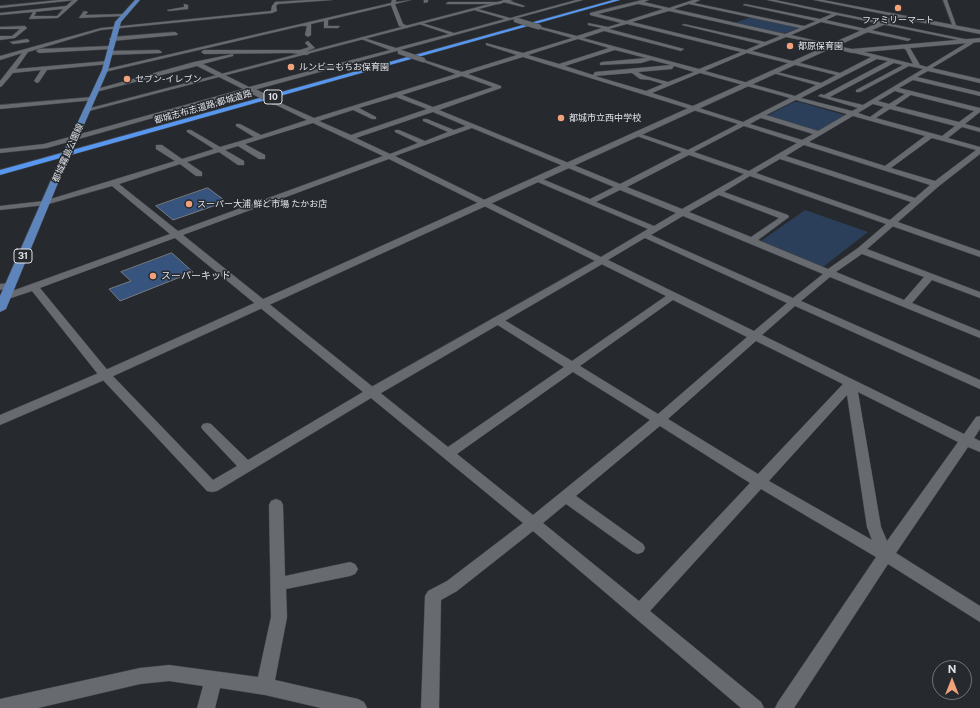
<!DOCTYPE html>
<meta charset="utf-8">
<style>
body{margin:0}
#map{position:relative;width:980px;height:708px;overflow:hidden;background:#26292e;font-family:"Public Sans",sans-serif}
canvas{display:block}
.north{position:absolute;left:932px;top:660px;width:40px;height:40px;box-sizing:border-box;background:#26292e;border:1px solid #717378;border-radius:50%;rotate:0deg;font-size:11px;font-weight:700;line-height:16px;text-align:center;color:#e1e3e7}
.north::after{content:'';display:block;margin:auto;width:14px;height:18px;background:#f1a27b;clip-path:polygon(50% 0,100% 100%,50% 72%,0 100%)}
</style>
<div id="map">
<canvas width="980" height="708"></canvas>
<div class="north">N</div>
</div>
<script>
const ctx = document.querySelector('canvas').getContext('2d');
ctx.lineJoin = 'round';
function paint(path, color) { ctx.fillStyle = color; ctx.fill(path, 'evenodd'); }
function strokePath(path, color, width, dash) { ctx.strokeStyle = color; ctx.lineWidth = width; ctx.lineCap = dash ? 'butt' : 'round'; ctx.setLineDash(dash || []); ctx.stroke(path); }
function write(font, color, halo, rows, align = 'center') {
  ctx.font = font + ' "Public Sans","Noto Sans JP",sans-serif'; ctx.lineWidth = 3; ctx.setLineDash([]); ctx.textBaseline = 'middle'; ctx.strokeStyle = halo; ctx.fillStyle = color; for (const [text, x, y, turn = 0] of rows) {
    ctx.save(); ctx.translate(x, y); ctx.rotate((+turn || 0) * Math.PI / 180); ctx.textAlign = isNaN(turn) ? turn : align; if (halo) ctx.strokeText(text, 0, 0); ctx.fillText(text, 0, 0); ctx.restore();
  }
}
paint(new Path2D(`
 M751 17 799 28 783 34 734 23Z
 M794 102H799L845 115 817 132 766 116Z
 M805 210 868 232 823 267 761 241Z`), '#2b3f5b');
const building = new Path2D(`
 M208 188 224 200 220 201 222 203 173 220 156 206Z
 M172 253 193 272 120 301 109 289 131 281 121 272Z`);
paint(building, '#36547e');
strokePath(building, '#787c81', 1);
const minor = new Path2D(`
 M73 0H78L58 18 29 19 33 12 0 15V13L66 6ZM63 9 57 16H34L36 13 35 12Z
 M307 0H332L278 4 276 6 277 11 272 13 101 30 28 52 16 69 107 61 110 63 109 64 47 70 39 82 37 83 34 81 41 70 13 73 2 86 0 87V81L22 53 0 60V56L101 28 271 11 272 6 275 2Z
 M392 0H396V2L411 0 395 4 403 24 408 26V28L399 26 391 5 328 20V26H340L338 28H324V21L311 24V35L308 37 305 35 307 26H301L105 72 102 70 391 3Z
 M424 0H428V2L424 3Z
 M503 0H507L525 6 523 7 503 2Z
 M576 0H583L254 90V92L248 91 47 148 0 153V149L44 144 243 89 197 66 96 92 93 90 194 62 233 54V56L203 64 249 87 390 50 361 39V37L396 48 449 34 419 24V22L454 33 505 19 474 10V8L510 18Z
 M642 0H649L644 2 669 8 693 0H700L694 3 804 26 816 21 743 5 745 4 820 19 832 14 767 0H775L974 41 972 44 932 68 980 79V83L928 71 917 77 980 92V96L913 80 899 88 980 108V112L965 124 980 128V132L962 127 948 138 980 147V154L939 186 867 249 980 292V298L932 280 912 303 980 331V338L830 277 801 301 980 380V389L795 306 762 335 964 434 976 417 980 416V429L974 438 980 441V452L968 447 896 553 980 606V622L888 564 794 708H775L778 702 876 557 761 489 650 611 761 702 764 708H741L533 531 457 591 441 600 439 708H421L425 596 428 591 447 581 523 523 371 398 217 491 212 492 207 491 101 378 32 291 5 300 0 297 1 295 170 234 112 186 45 205 0 210V206L44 201 175 161 156 149V145H162L182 159 214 149 187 132V130H191L220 147 254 137 236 126V124H240L261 135 307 120 272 103V101H276L314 118 456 74 421 61V59L462 72 517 55 486 45V43L523 53 572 38 537 28V26L577 36 602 28 588 25V23L608 27 621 23 590 15V13ZM638 4 663 9 626 21 598 14ZM689 4 800 28 785 34 674 9ZM669 11 780 36 765 42 684 24 682 25 760 44 746 50 632 22ZM837 15 968 42 927 67 920 65 910 48 905 45 902 47 906 50 913 64 852 49 849 51 850 52 871 57 840 73 752 51 786 37 834 47V45L791 35 821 22 908 41 911 39 826 20ZM627 24 741 52 699 69 583 38 604 31 681 51 684 49 609 29ZM578 39 609 48 559 64 528 55ZM615 50 646 58 602 62 600 63V65L641 63 651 60 671 65 595 72 593 75 565 66ZM747 53 836 75 821 83 773 71V73L816 85 795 96 705 71ZM523 57 738 124 688 150 638 133H634V135L682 152 620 184 439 110 501 88V86L468 74ZM877 59 888 61 824 95 821 94 818 96 858 108 852 111 801 98ZM894 63 903 65 856 90V92H860L909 66 923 69 863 105 830 97ZM674 66 694 72 668 82C659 79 644 77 638 72L672 69ZM632 73 640 79 650 80 663 84 646 91 595 76ZM700 73 790 98 743 122 652 93ZM462 76 493 87 433 107 402 95ZM895 91 905 94 889 104 878 101ZM911 95 974 111 959 122 895 106ZM396 97 427 109 351 135 319 121 353 110 372 119H376V117L359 108ZM796 100 847 114 818 131 766 115ZM873 104 884 107 870 117 858 113ZM890 109 955 126 942 136 876 118ZM433 112 466 126 454 130 427 119H423V121L448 132 425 141 399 130H395V132L418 143 390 154 356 138ZM853 116 925 136 885 166 809 142ZM761 118 813 134 802 140 750 124ZM313 123 383 156 178 231 119 184 180 164 196 176H202V172L187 162 219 152 238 165H244V161L225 150 238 146 259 159H265V155L245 144ZM744 126 797 143 749 171 694 152ZM472 128 614 187 590 199 540 178H534L533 180 648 229 601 257 395 156ZM932 138 976 150 935 181 891 168ZM804 145 930 185 915 198 786 156ZM689 155 744 174 682 209 627 187ZM389 159 666 296 572 361 501 318H493L492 320 493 322 564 367 448 447 183 235ZM780 159 911 202 890 220 756 173ZM750 176 886 224 858 248 828 269 758 240 789 217 788 215 724 192ZM620 190 676 213 654 226 596 202ZM719 195 779 218 751 237 689 212ZM683 216 823 274 793 298 651 235ZM175 238 363 392 248 460 211 424 207 423 203 424 201 427 203 430 237 466 213 480 109 372 40 288ZM645 238 787 303 754 331 608 260ZM862 254 924 277 904 300 836 272ZM673 300 747 337 658 414 580 366ZM756 341 843 384 758 474 668 419ZM573 372 650 420 533 515 457 454ZM858 392 958 442 887 541 881 527ZM847 395 867 527 872 540 769 481ZM660 426 750 483 639 601 543 523 566 504 633 552 638 554 643 552 645 548 643 544 576 496Z
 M943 0H947L957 28 953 27Z
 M448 2H500L502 3 500 4H446Z
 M184 4 188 5V9L169 11 167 10 184 7Z
 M84 11 88 12 85 15 124 14 126 15 124 16 79 18Z
 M25 26 27 28 15 38 0 40V36H12L20 29H0V27Z
 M175 32 178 34 177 35 112 41 109 39 112 37Z
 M27 39 29 40V42L13 44 10 42Z
 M308 41 315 48 307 51 310 53 307 55 291 53 204 54 201 52 204 50H300L309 47 305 43Z
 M110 46 112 47V49L39 53 36 51 39 49Z
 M159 50 162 52 161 53 109 55 106 53 109 51Z
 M92 97 94 98V100L0 109V105Z
 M10 283 13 284 15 286 13 288 0 290V284Z
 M276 499 281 501 283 505 285 576 350 562 355 564 358 569 355 574 350 576 286 589 287 617 275 680 358 699 364 702 367 708H321L265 695 220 688 215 708H197L203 686 169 681 140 684 38 708H0V699L140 668 169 665 258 677 271 617 269 505 271 501Z`);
const tertiary = new Path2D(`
 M59 0H76L0 8V6Z
 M505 0H513L89 111 83 110Z
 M814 0H823L980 30V34L899 18 837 46 852 49 980 38V42L852 53 832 48 109 378 0 425V415L101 372 893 16Z
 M892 220 980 251V257L889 225 887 223Z
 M600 258 604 259 605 261 604 263 376 396 371 397 366 396 365 393 366 390Z`);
const primary = new Path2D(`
 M135 0H140L121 22 108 70 77 141 73 143H70L69 141 102 70 115 22Z
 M58 164H61L65 166 6 309 0 312V296Z`);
const motorway = new Path2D(`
 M613 0H620L0 175V170Z`);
strokePath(minor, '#414448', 1);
strokePath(tertiary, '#414448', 1);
strokePath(primary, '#414448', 1);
strokePath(motorway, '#414448', 1);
paint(minor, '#676b70');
paint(tertiary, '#676b70');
paint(primary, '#5d85bc');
paint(motorway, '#5797ef');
const minorBridgeFar1 = new Path2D(`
 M516 20 539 27
 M400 52 423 60`);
const minorBridge = new Path2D(`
 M253 91 274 102`);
const primaryBridge = new Path2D(`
 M61 166 73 141`);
strokePath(minorBridgeFar1, '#414448', 5.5, []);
strokePath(minorBridge, '#414448', 6, []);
strokePath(primaryBridge, '#414448', 9, []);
strokePath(minorBridgeFar1, '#676b70', 5);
strokePath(minorBridge, '#676b70', 6);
strokePath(primaryBridge, '#5d85bc', 8);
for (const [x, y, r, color] of [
 [898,8,4,"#f1a27b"],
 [790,46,4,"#f1a27b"],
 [291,67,4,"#f1a27b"],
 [127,79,4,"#f1a27b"],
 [561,118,4,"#f1a27b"],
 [189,204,4,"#f1a27b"],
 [153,276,4,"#f1a27b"]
]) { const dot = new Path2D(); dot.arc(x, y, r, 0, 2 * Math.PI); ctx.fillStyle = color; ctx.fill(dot); strokePath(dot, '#26292e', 1.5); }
write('9px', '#e1e3e7', '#26292e', [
 ["ファミリーマート",898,20,"center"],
 ["都原保育園",798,46],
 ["ルンビニもちお保育園",299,67],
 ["セブン-イレブン",135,79],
 ["都城市立西中学校",569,118],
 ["スーパー大浦 鮮ど市場 たかお店",197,204]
], 'left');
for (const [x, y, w] of [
 [273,97,18],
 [23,256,18]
]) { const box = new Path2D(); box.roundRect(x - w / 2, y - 7, w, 14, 3); ctx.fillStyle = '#26292e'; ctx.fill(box); strokePath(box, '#e1e3e7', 1); }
write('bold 9px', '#e1e3e7', null, [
 ["10",273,97],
 ["31",23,256]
]);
write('9px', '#e1e3e7', '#26292e', [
 ["都城志布志道路;都城道路",203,107,-16],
 ["都城霧島公園線",68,153,-66]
]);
write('10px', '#e1e3e7', '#26292e', [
 ["スーパーキッド",161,276]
], 'left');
</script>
